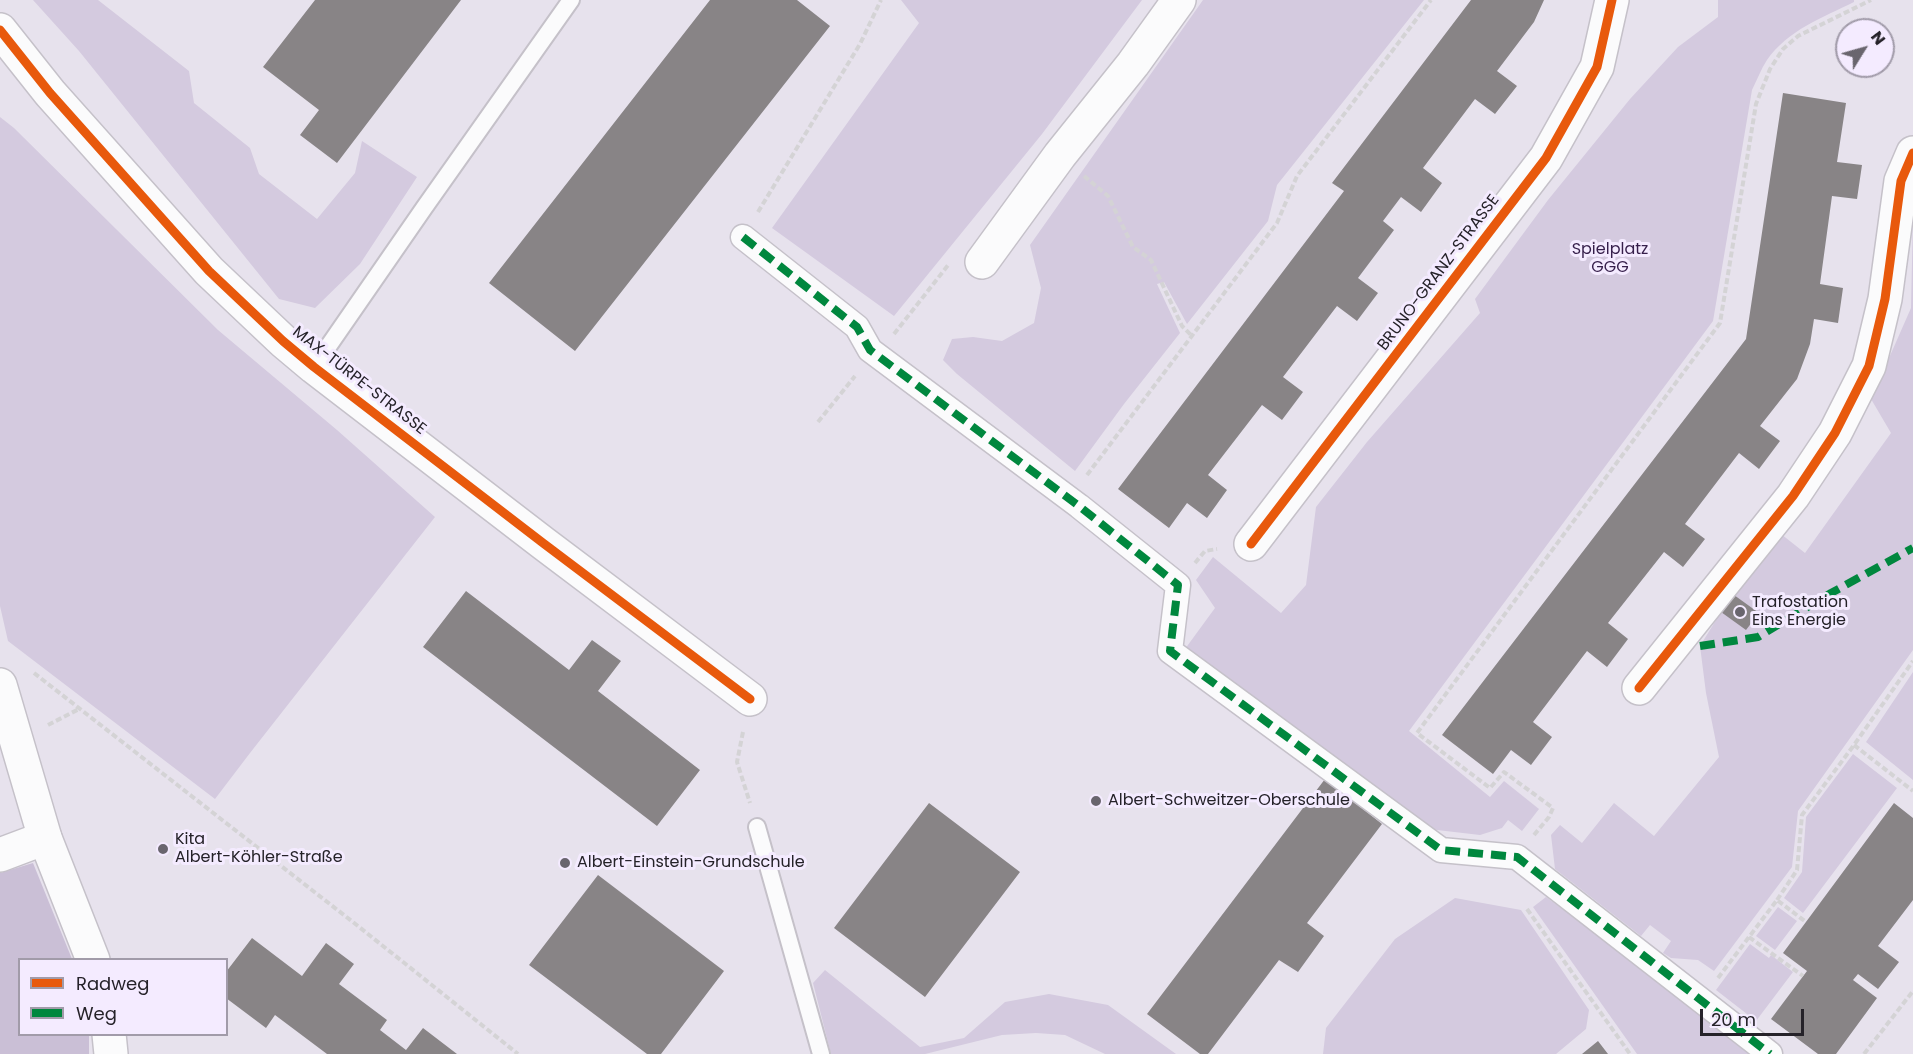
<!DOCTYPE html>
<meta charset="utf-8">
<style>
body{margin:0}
#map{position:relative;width:1913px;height:1054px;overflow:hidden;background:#e7e2ed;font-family:Poppins,sans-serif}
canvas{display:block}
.legend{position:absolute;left:18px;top:958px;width:210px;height:78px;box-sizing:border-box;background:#f4ebff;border:2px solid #a19ba9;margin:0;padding:8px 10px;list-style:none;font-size:18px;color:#252229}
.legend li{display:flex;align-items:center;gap:12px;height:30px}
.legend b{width:30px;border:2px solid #a19ba9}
.north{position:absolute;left:1835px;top:18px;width:60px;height:60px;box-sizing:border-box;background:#f4ebff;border:2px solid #a19ba9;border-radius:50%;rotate:53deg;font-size:16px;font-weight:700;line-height:24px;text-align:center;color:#252229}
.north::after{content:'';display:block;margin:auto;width:21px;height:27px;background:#69656e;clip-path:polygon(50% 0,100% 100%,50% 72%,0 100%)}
.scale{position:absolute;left:1700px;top:1009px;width:104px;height:27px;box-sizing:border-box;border:3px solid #252229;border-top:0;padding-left:8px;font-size:18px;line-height:21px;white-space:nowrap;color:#252229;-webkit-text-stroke:4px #f4ebff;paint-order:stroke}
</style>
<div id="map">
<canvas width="1913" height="1054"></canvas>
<ul class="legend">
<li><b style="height:8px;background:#e8590c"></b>Radweg</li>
<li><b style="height:8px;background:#00873e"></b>Weg</li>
</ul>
<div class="north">N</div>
<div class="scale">20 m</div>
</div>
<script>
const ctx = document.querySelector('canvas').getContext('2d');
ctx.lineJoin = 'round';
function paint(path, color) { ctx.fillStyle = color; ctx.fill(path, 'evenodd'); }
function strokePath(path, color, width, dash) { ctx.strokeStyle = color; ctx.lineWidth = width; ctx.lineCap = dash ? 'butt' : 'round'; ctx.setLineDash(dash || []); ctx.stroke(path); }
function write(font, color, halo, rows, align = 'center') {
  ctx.font = font + ' Poppins,sans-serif'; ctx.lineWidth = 6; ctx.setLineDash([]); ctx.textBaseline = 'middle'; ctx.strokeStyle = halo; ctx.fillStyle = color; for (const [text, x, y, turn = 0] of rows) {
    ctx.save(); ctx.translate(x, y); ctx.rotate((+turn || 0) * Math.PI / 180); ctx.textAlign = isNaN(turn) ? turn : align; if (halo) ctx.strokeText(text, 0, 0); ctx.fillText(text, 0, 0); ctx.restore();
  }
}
paint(new Path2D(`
 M33 0H98L189 71 194 103 250 148 259 174 317 219 355 173 362 141 417 177 360 264 315 308 279 299 79 51Z
 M901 0H1142L1042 134 894 316 772 228 919 23Z
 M1203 0H1424L1277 185 1268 221 1187 324 1164 282 1157 284 1180 333 1124 404 1075 471 957 374 943 360 952 339 973 337 1002 341 1034 323 1041 288 1030 245Z
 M1718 0H1854V2C1822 18 1788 30 1767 60 1761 69 1757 80 1752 90L1713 321 1409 731 1490 797 1504 781 1539 809 1522 831 1508 820 1502 828 1480 835 1420 828 1185 649 1215 608 1196 580 1213 557 1281 613 1306 585 1316 507 1367 442 1480 313 1475 299 1548 200 1630 99 1678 47 1718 17Z
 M0 117 14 128 218 330 337 430 435 517 250 753 215 799 8 641 0 606Z
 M1913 217V650L1798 811 1792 867 1714 971 1698 960 1671 958 1663 953 1671 941 1650 925 1641 936 1555 869 1551 835 1560 825 1582 843 1614 803 1654 836 1719 757 1706 693 1700 646 1721 612 1781 534 1805 553 1891 433 1871 399 1911 308Z
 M1913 672V780L1866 742Z
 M1853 754 1897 788 1803 913 1784 898 1802 872 1806 817Z
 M1546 897 1760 1054H1637L1533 907Z
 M1455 898 1521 910 1589 1010 1586 1029 1556 1054H1323L1326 1028 1395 939Z
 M1778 907 1797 921 1775 950 1756 936Z
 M1750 944 1769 958 1771 955 1793 972 1756 1021 1716 990Z
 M825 970 920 1047 964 1038 1005 1002 1049 994 1108 1005 1176 1054H1105L1065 1035 1036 1033 1002 1035 925 1054H831L813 983Z`), '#d4cadf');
paint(new Path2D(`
 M33 863 72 959 20 960V1034L89 1035V1054H0V873Z`), '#cabfd6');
paint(new Path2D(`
 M315 0H461L337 163 300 135 319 110 263 67Z
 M710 0H797L830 26 575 351 489 283Z
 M1471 0H1544L1534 22 1497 71 1517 86 1495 114 1475 99 1423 168 1442 183 1421 212 1401 197 1383 221 1394 230 1358 278 1378 293 1357 321 1337 306 1283 377 1303 392 1282 420 1262 405 1208 475 1227 490 1207 518 1187 503 1169 528 1118 489 1344 191 1332 183Z
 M1783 93 1846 103 1837 162 1862 165 1857 199 1832 196 1820 284 1843 288 1838 323 1814 319 1810 344 1797 379 1760 426 1780 441 1759 469 1739 453 1685 524 1705 539 1683 567 1664 552 1608 623 1628 639 1607 667 1587 651 1533 722 1552 737 1531 765 1511 750 1493 774 1442 735 1746 339Z
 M466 591 569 670 592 640 621 661 598 691 700 770 657 826 423 647Z
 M1734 595 1759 613 1746 630 1721 612Z
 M1325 779 1382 824 1307 923 1324 936 1298 972 1279 960 1208 1054H1200L1147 1014Z
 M929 803 1020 872 925 997 834 928Z
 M1894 803 1913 818V900L1878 946 1899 962 1878 989 1858 974 1853 980 1877 998 1836 1054H1818L1771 1019 1807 971 1783 953Z
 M598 875 724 971 661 1054H647L529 965Z
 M252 938 302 976 326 943 354 964 339 984 387 1020 380 1030 406 1050 423 1028 457 1054H327L275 1015 266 1028 226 998V972Z
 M1598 1041 1608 1054H1582Z`), '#888486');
const service = new Path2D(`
 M314 367 424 208 571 0
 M757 827 821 1054`);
const pedestrian = new Path2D(`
 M743 237 857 327 870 350 1079 506 1178 585 1170 651 1441 850 1517 857 1770 1054`);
const minor = new Path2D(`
 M0 30 50 93 209 271 283 341 314 367 543 543 750 699
 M982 262 1060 155 1133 64 1179 0
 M1251 544 1546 158 1597 67 1612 0
 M1639 688 1793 496 1835 433 1869 366 1885 299 1901 181 1913 153
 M0 855 45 838`);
const tertiary = new Path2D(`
 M0 685 45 838 93 960
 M109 1034 111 1054`);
strokePath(service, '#c5c1c9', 20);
strokePath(pedestrian, '#c5c1c9', 27);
strokePath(minor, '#c5c1c9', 36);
strokePath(tertiary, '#c5c1c9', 36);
strokePath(new Path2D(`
 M1084 176 1108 196 1133 247 1151 260 1182 326 1192 336
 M758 212 860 44 881 0
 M894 334 949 264
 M818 422 855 376
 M1087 475 1277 223 1297 176 1431 0
 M1195 563 1205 551 1217 549
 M34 673 358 926 518 1054
 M48 725 79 709
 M743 732 737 762 750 803
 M1854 745 1913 791
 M1534 835 1549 817 1553 808 1504 772 1490 788 1417 733 1720 323 1756 104 1770 69 1783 49 1798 36 1871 0
 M1777 900 1797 870 1802 815 1854 745 1913 661
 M1527 909 1630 1054
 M1749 937 1803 976
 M1718 978 1777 900 1806 922
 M1864 1054 1913 991`), '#d4d3d5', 4, [6, 3]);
strokePath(service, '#fbfbfc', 16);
strokePath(pedestrian, '#fbfbfc', 24);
strokePath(minor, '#fbfbfc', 33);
strokePath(tertiary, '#fbfbfc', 33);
strokePath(new Path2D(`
 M743 237 857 327 870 350 1079 506 1178 585 1170 651 1441 850 1517 857 1770 1054
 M1700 646 1758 637 1831 593 1913 548`), '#00873e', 8, [15, 8]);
strokePath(new Path2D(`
 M0 30 50 93 209 271 283 341 314 367 543 543 750 699
 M1251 544 1546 158 1597 67 1612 0
 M1639 688 1793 496 1835 433 1869 366 1885 299 1901 181 1913 153`), '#e8590c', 9);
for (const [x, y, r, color] of [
 [1740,612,6,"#69656e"],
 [1096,801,6,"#69656e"],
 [163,849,6,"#69656e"],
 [565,863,6,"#69656e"]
]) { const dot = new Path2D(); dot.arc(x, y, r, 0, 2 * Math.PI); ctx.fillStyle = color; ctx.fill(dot); strokePath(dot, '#f4ebff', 2); }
write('16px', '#361f4b', '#f4ebff', [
 ["Spielplatz",1610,250],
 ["GGG",1610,268]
]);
write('16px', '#252229', '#f4ebff', [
 ["BRUNO-GRANZ-STRASSE",1439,273,-53],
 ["MAX-TÜRPE-STRASSE",359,381,38]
]);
write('16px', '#252229', '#f4ebff', [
 ["Trafostation",1752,603],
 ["Eins Energie",1752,621],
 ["Albert-Schweitzer-Oberschule",1108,801],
 ["Kita",175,840],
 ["Albert-Köhler-Straße",175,858],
 ["Albert-Einstein-Grundschule",577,863]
], 'left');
</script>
